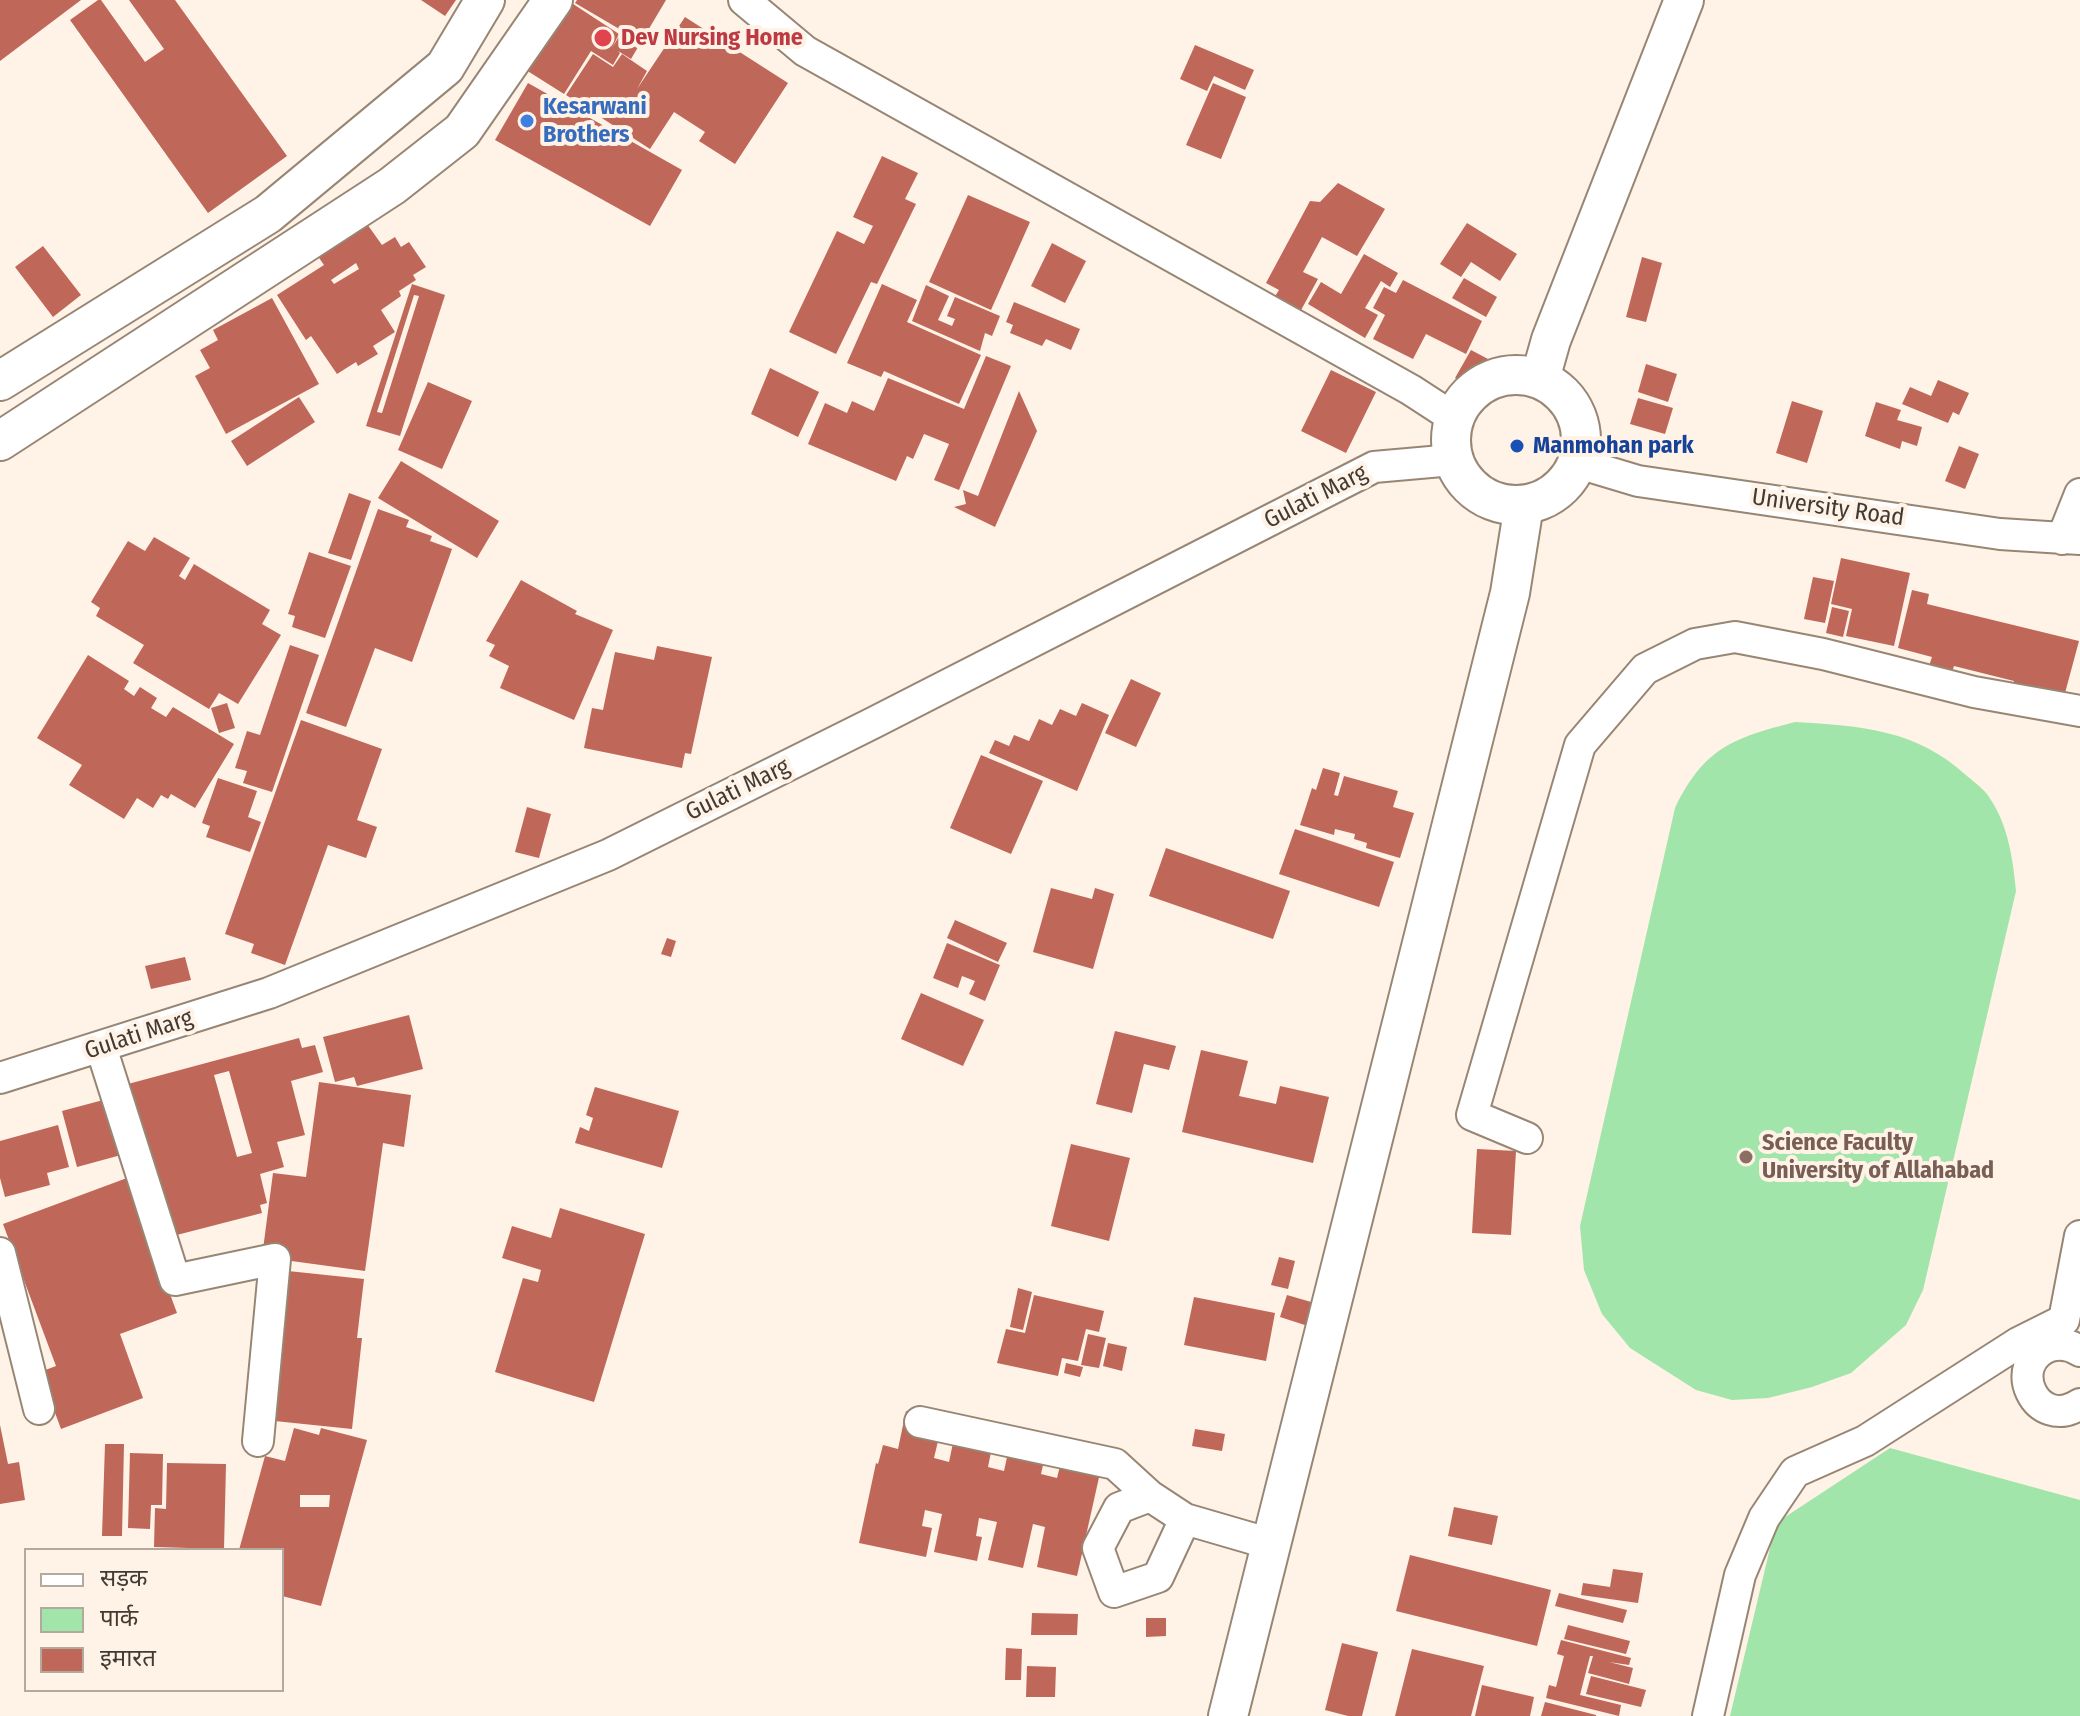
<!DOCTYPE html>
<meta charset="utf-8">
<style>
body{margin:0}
#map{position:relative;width:2080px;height:1716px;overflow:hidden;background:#fff2e6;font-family:"Fira Sans Condensed","Noto Sans Devanagari",sans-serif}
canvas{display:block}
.legend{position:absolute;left:24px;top:1548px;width:260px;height:144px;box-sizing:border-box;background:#fff2e6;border:2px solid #b4a99e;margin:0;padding:10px 14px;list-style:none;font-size:24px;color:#433b33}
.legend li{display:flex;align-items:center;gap:16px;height:40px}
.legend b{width:40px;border:2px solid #b4a99e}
</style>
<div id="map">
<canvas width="2080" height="1716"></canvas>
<ul class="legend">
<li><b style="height:10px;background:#fff"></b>सड़क</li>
<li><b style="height:22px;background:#a1e5aa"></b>पार्क</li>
<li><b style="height:22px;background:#bf6759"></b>इमारत</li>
</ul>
</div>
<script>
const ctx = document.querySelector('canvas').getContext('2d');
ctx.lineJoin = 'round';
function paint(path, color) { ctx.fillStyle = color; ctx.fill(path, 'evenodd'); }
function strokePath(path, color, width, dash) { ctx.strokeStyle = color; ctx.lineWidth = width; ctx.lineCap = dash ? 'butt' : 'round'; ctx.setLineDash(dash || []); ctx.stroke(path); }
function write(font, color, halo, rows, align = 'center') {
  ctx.font = font + ' "Fira Sans Condensed",sans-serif'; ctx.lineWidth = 8; ctx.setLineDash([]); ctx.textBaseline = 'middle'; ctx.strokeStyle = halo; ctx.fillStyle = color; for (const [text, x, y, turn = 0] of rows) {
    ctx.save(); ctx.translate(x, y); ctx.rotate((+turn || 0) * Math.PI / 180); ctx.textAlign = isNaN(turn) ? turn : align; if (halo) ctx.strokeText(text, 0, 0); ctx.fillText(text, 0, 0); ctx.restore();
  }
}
paint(new Path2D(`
 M1795 722C1861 726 1916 729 1967 776 1974 782 1984 789 1989 797 2008 824 2013 859 2016 891L1923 1290 1906 1325 1851 1373 1812 1387 1768 1398 1732 1400 1696 1390 1630 1348 1602 1314 1584 1270 1580 1226 1675 808C1704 748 1733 738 1795 722Z
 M1890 1448 2080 1500V1716H1730L1776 1523Z`), '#a1e5aa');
paint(new Path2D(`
 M0 0H81L0 61Z
 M98 0H101L145 62 164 49 129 0H175L287 156 208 213 70 20Z
 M421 0H456L445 16Z
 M567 0 619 34 612 48 624 28 621 30 575 3 577 0H666L631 59 618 51 620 53 613 65 591 51 564 94 526 70Z
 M685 17 788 83 735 164 699 141 705 132 674 112 650 149 566 95 593 54 613 67 622 54 647 71 637 89Z
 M1195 45 1254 70 1245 90 1214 76 1207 91 1180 79Z
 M528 83 682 170 650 226 495 140Z
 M1213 83 1246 97 1221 159 1186 145Z
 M882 156 918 173 905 199 916 204 877 284 871 282 836 354 789 332 837 231 864 244 873 226 853 217Z
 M1338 183 1385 209 1357 256 1322 237 1303 272 1318 279 1300 312 1274 298 1279 290 1266 283 1310 201 1320 202Z
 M968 195 1030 222 991 310 929 282Z
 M1467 223 1517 254 1500 281 1471 262 1461 277 1440 264Z
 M367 224 382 245 395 237 401 247 409 242 426 267 413 275 416 280 399 291 401 296 381 310 395 332 373 346 378 354 358 366 356 362 337 374 311 336 306 340 277 295 324 265 308 242ZM356 263 359 269 334 284 331 280Z
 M1052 243 1086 261 1065 303 1031 286Z
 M43 246 81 295 53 317 15 267Z
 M1364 254 1398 273 1390 287 1381 281 1365 308 1378 315 1365 338 1308 304 1321 282 1341 294Z
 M1642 257 1662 263 1646 322 1626 317Z
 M1464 278 1497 297 1486 317 1452 298Z
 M1403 280 1482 321 1466 354 1426 334 1413 359 1373 339 1385 315 1373 308 1384 287 1396 293Z
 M412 284 445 295 400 436 366 426ZM414 295 419 296 382 413 377 412Z
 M882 284 917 300 907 322 981 355 959 404 884 371 881 377 847 363Z
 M926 285 949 296 938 320 952 326 955 319 947 316 955 297 1000 316 992 336 985 333 980 351 912 321Z
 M272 298 319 384 226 434 195 376 210 368 200 350 218 340 213 330Z
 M1014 302 1080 329 1071 350 1046 339 1042 346 1010 333 1013 325 1006 322Z
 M1471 350 1488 359 1472 387 1455 378Z
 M986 356 1011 366 959 490 934 480 949 444 924 434 913 459 907 456 896 481 808 444 825 403 847 413 852 401 874 411 888 378 964 409Z
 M1646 364 1677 374 1668 402 1638 392Z
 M770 368 819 392 798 437 751 414Z
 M1331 370 1376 392 1346 453 1301 431Z
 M1938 380 1969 393 1959 415 1953 412 1948 423 1902 404 1910 387 1931 396Z
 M428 382 472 401 442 469 398 450Z
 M1019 391 1037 431 995 527 954 507 966 504 963 490 978 496Z
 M299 397 315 422 247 466 231 441Z
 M1638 398 1673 408 1665 434 1630 424Z
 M1792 401 1823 411 1807 463 1776 453Z
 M1876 402 1901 410 1897 420 1922 427 1917 446 1902 441 1900 449 1865 436Z
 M1959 446 1979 454 1965 489 1945 481Z
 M401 461 499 521 477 558 378 498Z
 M349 493 371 501 351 560 328 553Z
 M378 509 409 520 406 527 432 536 430 541 452 549 412 662 375 648 346 727 306 713Z
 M154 537 190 558 179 576 185 580 194 564 270 610 262 624 281 635 238 704 219 693 209 709 133 663 144 645 96 616 100 608 91 602 128 541 145 551Z
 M309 552 351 566 325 638 292 627 295 616 288 614Z
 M1841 558 1910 573 1894 646 1846 636 1852 609 1831 604Z
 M1813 577 1834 581 1825 623 1804 619Z
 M521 580 577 611 575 614 613 630 574 720 500 688 509 666 489 656 495 645 486 641Z
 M1912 590 1929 594 1927 604 2079 641 2065 693 2037 687 2036 694 2013 688 2014 681 1954 666 1952 672 1929 666 1932 657 1898 648Z
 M1832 607 1849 611 1843 637 1826 633Z
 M290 645 319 655 272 792 243 783 247 771 235 768 247 731 260 735Z
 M657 646 712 657 691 754 685 753 682 768 584 748 592 708 603 710 615 652 654 660Z
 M88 655 129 681 124 689 134 696 140 687 157 698 151 708 166 717 173 707 234 744 195 808 171 794 168 799 161 795 153 808 137 798 124 819 69 785 82 765 37 738Z
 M1131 679 1161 693 1136 747 1105 733Z
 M227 703 235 728 219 733 211 708Z
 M1082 703 1109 715 1077 791 989 753 995 740 1009 746 1014 735 1029 741 1039 719 1052 725 1060 709 1076 716Z
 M301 720 382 749 357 820 377 827 366 858 328 845 285 965 251 953 254 944 225 934Z
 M981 755 1043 781 1011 854 950 828Z
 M1323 768 1340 773 1334 795 1338 796 1344 776 1398 791 1393 807 1414 813 1400 858 1366 848 1367 843 1354 839 1355 834 1335 829 1334 835 1300 825 1312 788 1316 790Z
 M218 778 257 791 248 817 261 822 250 852 206 837 210 826 202 823Z
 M527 807 551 814 539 858 515 852Z
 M1295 829 1394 862 1379 907 1279 874Z
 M1166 848 1290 891 1273 939 1149 896Z
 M1051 888 1092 899 1095 888 1114 894 1093 969 1033 952Z
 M955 920 1007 943 998 962 947 938Z
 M667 938 676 941 671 957 661 954Z
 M947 943 1000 965 985 1001 969 994 975 981 962 976 958 988 933 978Z
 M185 957 191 980 151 989 145 966Z
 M921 993 984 1020 963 1066 901 1039Z
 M409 1015 423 1069 357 1086 354 1077 335 1082 323 1037Z
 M1115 1031 1176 1046 1169 1070 1144 1064 1132 1113 1096 1104Z
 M299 1038 302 1048 315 1045 323 1072 291 1081 305 1135 277 1142 284 1167 260 1174 267 1203 260 1205 262 1213 169 1237 128 1084ZM229 1071 252 1153 237 1157 214 1075Z
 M1201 1050 1248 1061 1239 1096 1276 1104 1280 1086 1329 1097 1313 1163 1182 1132Z
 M319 1082 411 1095 404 1147 383 1143 365 1271 262 1257 273 1173 306 1177Z
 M595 1087 679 1111 662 1168 575 1143 580 1127 589 1131 593 1118 586 1115Z
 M107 1099 121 1155 77 1167 62 1111Z
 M58 1125 69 1167 47 1173 50 1185 5 1197 0 1178V1141Z
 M1071 1144 1130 1158 1109 1241 1051 1226Z
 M1477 1149 1516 1151 1511 1235 1472 1233Z
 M127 1178 177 1313 120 1334 143 1398 61 1429 40 1372 56 1366 3 1224Z
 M560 1208 645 1234 594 1402 495 1372 523 1278 538 1282 541 1270 502 1258 512 1226 551 1238Z
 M1279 1257 1295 1261 1288 1289 1271 1285Z
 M288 1271 364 1279 357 1338H362L352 1429 265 1420Z
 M1018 1288 1032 1292 1023 1330 1010 1327Z
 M1034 1295 1104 1311 1099 1332 1086 1329 1078 1361 1062 1358 1058 1376 997 1363 1006 1329 1025 1333Z
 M1287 1295 1318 1304 1311 1327 1280 1317Z
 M1194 1297 1275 1313 1266 1361 1184 1345Z
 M1088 1334 1106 1338 1099 1368 1081 1365Z
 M1108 1343 1127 1347 1122 1371 1103 1366Z
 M1066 1363 1083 1367 1080 1377 1064 1373Z
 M906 1411 943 1420 934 1458 949 1462 957 1424 995 1432 988 1467 1004 1471 1012 1434 1048 1442 1041 1474 1057 1478 1065 1446 1104 1455 1077 1576 1037 1567 1045 1527 1033 1524 1023 1568 988 1560 997 1522 979 1518 976 1536 982 1537 977 1561 934 1552 942 1514 925 1510 922 1526 932 1528 926 1557 859 1543 876 1463 878 1464 883 1445 898 1449Z
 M0 1425 8 1464 19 1462 25 1500 0 1504Z
 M294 1428 319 1435 321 1428 367 1440 321 1606 282 1596V1550H239L265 1456 285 1461ZM300 1495H330L329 1507H300Z
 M1195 1429 1225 1434 1222 1451 1192 1446Z
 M105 1444H124L122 1536H102Z
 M130 1453 163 1454 162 1505H151L150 1529 128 1528Z
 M167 1463 226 1464 224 1549 154 1547 155 1508 166 1509Z
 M1454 1507 1498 1516 1492 1545 1448 1536Z
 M1410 1555 1551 1590 1537 1646 1396 1611Z
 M1613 1569 1643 1573 1638 1603 1581 1595 1583 1583 1610 1587Z
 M1559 1593 1627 1610 1623 1623 1555 1606Z
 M1032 1613 1078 1614 1077 1635H1031Z
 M1146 1618H1166V1636L1146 1637Z
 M1568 1625 1630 1641 1626 1654 1564 1639Z
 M1561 1640 1631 1658 1629 1665 1609 1662 1633 1668 1629 1684 1588 1673 1593 1656H1590L1580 1695 1621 1705 1619 1716 1546 1698 1549 1685 1556 1687 1564 1656 1557 1654Z
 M1342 1643 1378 1652 1362 1716H1348L1325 1710Z
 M1006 1648 1022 1649 1021 1680H1005Z
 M1412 1649 1484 1666 1471 1716H1395Z
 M1027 1666 1056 1667 1055 1697H1026Z
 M1591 1676 1646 1690 1641 1707 1586 1694Z
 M1482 1685 1534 1697 1530 1716H1475Z
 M1545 1702 1596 1715V1716H1541Z`), '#bf6759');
const minor = new Path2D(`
 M744 0 805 51 1411 390 1454 418
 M1578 463 1638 481 2000 534 2080 539
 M2062 539 2080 494
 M101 1047 175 1280 275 1259 258 1441
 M0 1078 269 993 608 855 873 723 1374 467 1453 460
 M1527 1138 1472 1115 1580 745 1645 669 1695 644 1735 637 1823 654 1974 692 2080 711
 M0 1253 39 1409
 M2080 1351C2071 1345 2061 1343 2050 1346 2004 1363 2036 1433 2080 1404
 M920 1422 1115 1464 1150 1496 1185 1519 1271 1544
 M1150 1496 1119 1508 1098 1548 1114 1592 1158 1577 1185 1519
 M1708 1716 1740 1575 1764 1518 1795 1472 1865 1441 2018 1343 2064 1320 2080 1236`);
const major = new Path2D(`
 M1451 440a65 65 0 1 1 130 0a65 65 0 1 1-130 0Z
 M1540 379 1551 340 1684 0
 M0 381 268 214 445 67 485 0
 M0 441 392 186 462 131 553 0
 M1228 1716 1510 593 1524 505`);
strokePath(minor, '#988674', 34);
strokePath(major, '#988674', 42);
strokePath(minor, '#fff', 30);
strokePath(major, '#fff', 38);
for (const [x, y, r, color] of [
 [603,38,10,"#e0444e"],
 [527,121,8,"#3f7fe0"],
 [1517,446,8,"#1a4fb4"],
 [1746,1157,8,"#8d6e63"]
]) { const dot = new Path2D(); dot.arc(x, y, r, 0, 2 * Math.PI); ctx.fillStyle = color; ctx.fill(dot); strokePath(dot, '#fff2e6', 3); }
write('bold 24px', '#be3a42', '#fff2e6', [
 ["Dev Nursing Home",621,38]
], 'left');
write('bold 24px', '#366cbe', '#fff2e6', [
 ["Kesarwani",543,107],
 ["Brothers",543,135]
], 'left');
write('bold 24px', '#164399', '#fff2e6', [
 ["Manmohan park",1533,446]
], 'left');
write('24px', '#433b33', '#fff2e6', [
 ["Gulati Marg",1316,497,-27],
 ["University Road",1828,508,8],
 ["Gulati Marg",738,790,-26],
 ["Gulati Marg",139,1035,-18]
]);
write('bold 24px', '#785e54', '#fff2e6', [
 ["Science Faculty",1762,1143],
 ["University of Allahabad",1762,1171]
], 'left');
</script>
